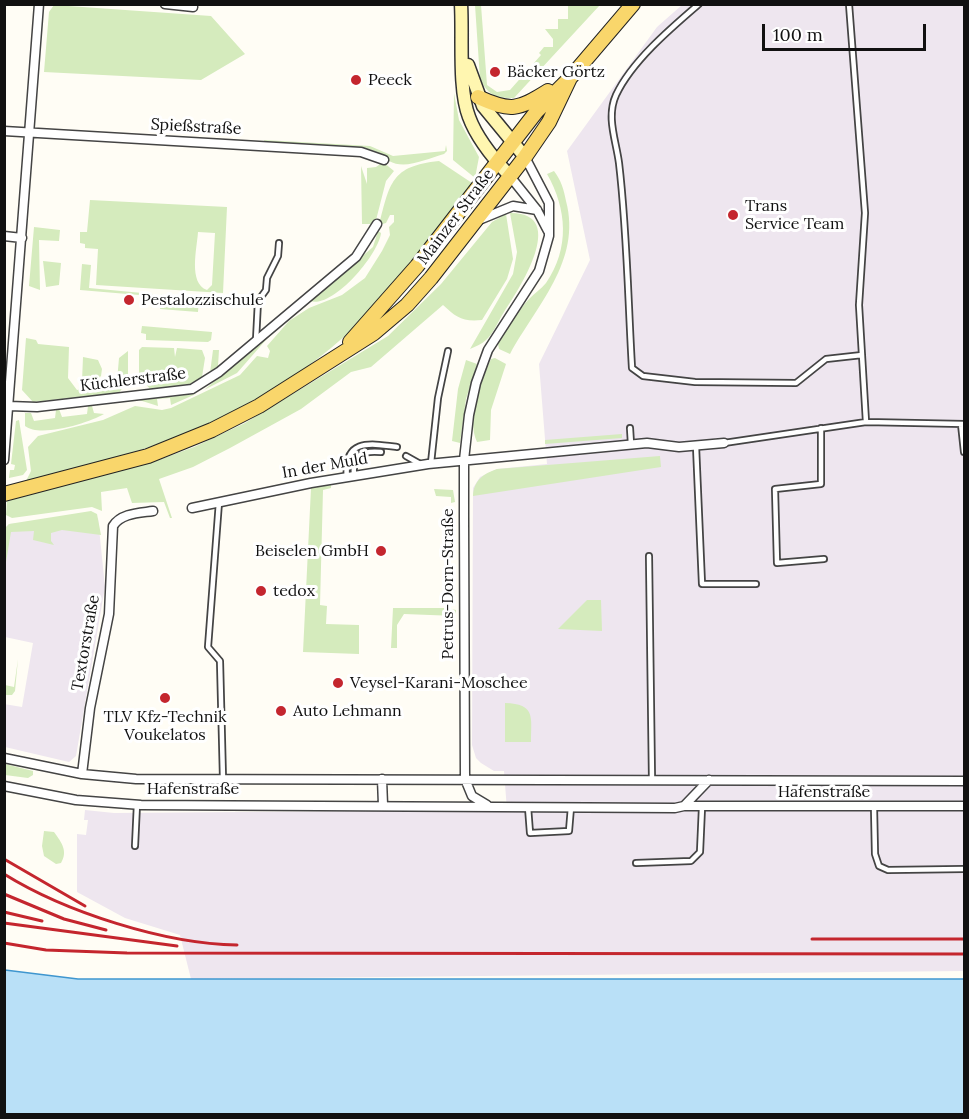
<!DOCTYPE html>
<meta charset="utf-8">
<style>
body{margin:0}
#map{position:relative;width:969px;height:1119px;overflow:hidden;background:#fffdf5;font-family:Lora,serif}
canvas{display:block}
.frame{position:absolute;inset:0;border:6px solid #111;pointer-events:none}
.scale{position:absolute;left:762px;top:24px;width:164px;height:27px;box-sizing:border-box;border:3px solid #111;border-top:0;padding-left:8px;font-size:18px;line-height:21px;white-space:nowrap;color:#111;-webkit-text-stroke:4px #fff;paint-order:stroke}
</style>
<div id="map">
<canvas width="969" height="1119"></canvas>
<div class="frame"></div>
<div class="scale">100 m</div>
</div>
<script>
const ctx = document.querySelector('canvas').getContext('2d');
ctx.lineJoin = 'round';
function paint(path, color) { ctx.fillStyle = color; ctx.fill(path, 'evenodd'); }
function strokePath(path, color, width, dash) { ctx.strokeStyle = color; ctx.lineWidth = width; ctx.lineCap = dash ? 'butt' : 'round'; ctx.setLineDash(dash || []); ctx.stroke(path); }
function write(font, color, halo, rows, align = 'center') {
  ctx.font = font + ' Lora,serif'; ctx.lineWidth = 6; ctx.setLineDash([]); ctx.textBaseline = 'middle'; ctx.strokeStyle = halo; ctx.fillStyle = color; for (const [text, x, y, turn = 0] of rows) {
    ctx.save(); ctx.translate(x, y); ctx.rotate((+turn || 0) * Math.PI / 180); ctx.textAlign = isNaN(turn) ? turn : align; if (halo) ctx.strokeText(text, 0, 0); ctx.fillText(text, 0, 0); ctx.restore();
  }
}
paint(new Path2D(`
 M682 5H964V971L191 979 180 935 125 918 77 892V834L86 835 88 820H84L85 810 114 813 507 810 504 771H494L481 763 476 758 472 745 473 488 480 477 497 469 547 464 539 364 590 260 567 151 657 27Z
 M98 518 105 587 76 756 69 762 5 747 4 704 22 707 33 643 5 637 6 527 9 524Z`), '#eee6ef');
paint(new Path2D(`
 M54 5 211 16 245 54 201 80 44 72 49 12Z
 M475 5H481L487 85 497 92 510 90 541 55 539 53 544 47H553V39L545 29H558V19H568V5H600L514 98C496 99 488 95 480 79Z
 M454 93 459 120 479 157 475 178 453 160Z
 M264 140 370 146 393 156 445 151 446 145 447 151 444 154C426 159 405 170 389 161 381 157 379 152 369 149L265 143Z
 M439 161 472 183C437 232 402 283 358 324 261 416 153 452 26 481L31 471 28 447 38 436 103 420 135 406 162 410 171 408 240 375 257 356 268 358 270 351 267 346 289 321 309 308 342 295 365 278 382 251 390 235 389 227 394 222V215H390L386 223 379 225C390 183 391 166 439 161Z
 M383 162 394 171 386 181 375 224H362L361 166 367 184V168L376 167Z
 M554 171C561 180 564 190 566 201 582 261 536 306 510 354L499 349 498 344C507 329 517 312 529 299 535 293 541 289 546 283 570 248 567 209 547 174Z
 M90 200 227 207 223 293 96 285 98 249 85 248V244L80 243V232H87ZM198 232 215 233 212 285 207 290C188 283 197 249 198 232Z
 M510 213C570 212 518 291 504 312 498 321 494 333 486 340 482 344 476 346 470 349L513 274 517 252Z
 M506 214 513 259 507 279 482 320C462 322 456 317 443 305L371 367 351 372 301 409 230 448 193 467 159 479 172 518H170L164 502 132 503 127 488 101 492 102 511 92 507 12 518 6 515 7 501 153 462 194 447 245 423 388 336 441 284 492 222Z
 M34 227 60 230 59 241 39 240 40 290 29 286Z
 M378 231 381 233C379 254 333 309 310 301L373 247Z
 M43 261 61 263 59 285 46 287Z
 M82 264 91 265 89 288 153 294 152 309 151 296 80 290Z
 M161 294 199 297 198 312 160 309Z
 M142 326 212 332 211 340 208 342 146 340V334L141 333Z
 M272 333 237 373 204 390Z
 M26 338 36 340 38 344 69 347 68 378 77 390 117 381 119 358 128 351V384H125L119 393 33 402 22 390Z
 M142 347 174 348 175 357 177 348 202 350 205 358 202 377 190 384 150 389 144 382 139 383V350Z
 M213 350H219L218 366 210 373Z
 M83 357 98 360 102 369 101 376 93 383 82 381Z
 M495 358 506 364 491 410 490 440 477 442C466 418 481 382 491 359Z
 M466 360 477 364 466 399 460 443 452 441 458 389Z
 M196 394 171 405 170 398 157 399 158 406 139 400Z
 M88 406H92L94 413 104 414C89 423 40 438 25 426V413H31L34 421 55 418 56 410 59 409 62 417 87 414Z
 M19 420 27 470 23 475 9 478 10 470H14L15 465 11 464 16 421Z
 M622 434V438L545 444V440Z
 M660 456 661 467 473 496C474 480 483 474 497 469Z
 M451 478 455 502 451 503V497L436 496 434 489 453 490Z
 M331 485V488L323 490 320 605 327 606 326 624 359 625V654L303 652 311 488Z
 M91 511 97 514 101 535 62 530 51 533V541L54 545 33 540 34 531 11 532 5 568 6 527 9 524Z
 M587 600H601L602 631 558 629Z
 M393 608H447L456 610V616L404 614 397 625V648H391Z
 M18 659 15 691 12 695H5V685L14 687Z
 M505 703C536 704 531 717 531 742H505Z
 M5 764 33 771V775L28 778 5 775Z
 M44 831 54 832C62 843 68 851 61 863L56 864 44 856 42 846Z`), '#d5ebbd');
const water = new Path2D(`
 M5 970 78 979H964V1114H5Z`);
paint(water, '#b9e0f7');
strokePath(water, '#3f96cf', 1.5);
const service = new Path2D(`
 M699 4C671 28 632 61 616 95 606 117 616 140 619 163 627 230 628 300 632 368L643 376 695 382 796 383 826 359 862 355
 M849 4 865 213 859 305 866 422
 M256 340 258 301 266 290 267 278 278 256 279 243
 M961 424 964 452
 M630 428 631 444
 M821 428V484L775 489 777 563 824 559
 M724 443 866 422 964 424
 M696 446 702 584H756
 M406 456 422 465
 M431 463 438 398 448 351
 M354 476C352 456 361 450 381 452
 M347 478C343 439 368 443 397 447
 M219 502 208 647 220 661 223 779
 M649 556 652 780
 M528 807 530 833 569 831 571 807
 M874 807 875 854 879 866 888 870 964 869
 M135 846 137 804
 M636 863 691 861 700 852 702 807`);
const minor = new Path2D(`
 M165 4 193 7
 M4 131 361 152 384 160
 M509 175 537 210 548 231
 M479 220 513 206 537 210
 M4 236 22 238
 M9 406 37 407 192 389 219 372 356 257 377 224
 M4 460 39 4
 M192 508 311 483 428 464 647 443 679 447 724 443
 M4 758 82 774 136 779 964 781
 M82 774 90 708 109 614 113 526C121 513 140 513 153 511
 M382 779 383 805
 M4 786 76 800 141 805 675 808 684 806 709 780
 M487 805 472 796 465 779 464 517V460L469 415 476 383 488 350 539 271 549 236V203L525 157
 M684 806H964`);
const secondary = new Path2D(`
 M461 4C463 36 458 89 469 117 477 139 493 158 509 175
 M468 65 483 106 525 157`);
const primary = new Path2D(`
 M478 97C511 112 518 110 548 91
 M350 342 417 266 537 111 570 78 633 4
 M4 494 148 456 212 430 259 406 374 333 407 305 431 278 525 157 549 122 570 78`);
strokePath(service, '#444', 8);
strokePath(minor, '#444', 11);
strokePath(secondary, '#333', 15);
strokePath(primary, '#222', 16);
strokePath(service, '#fff', 4.5);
strokePath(minor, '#fff', 8);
strokePath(secondary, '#fff6b0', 12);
strokePath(primary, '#f9d66b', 14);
strokePath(new Path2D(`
 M4 859 85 906
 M4 874C65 912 165 944 237 945
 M4 894 64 919 106 930
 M4 912 42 921
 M4 923 177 946
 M812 939H964
 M4 943 46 950 127 953 964 954`), '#c4262e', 3);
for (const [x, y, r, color] of [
 [495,72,6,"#c4262e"],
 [356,80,6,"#c4262e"],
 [733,215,6,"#c4262e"],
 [129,300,6,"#c4262e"],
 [381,551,6,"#c4262e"],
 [261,591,6,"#c4262e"],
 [338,683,6,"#c4262e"],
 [165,698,6,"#c4262e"],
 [281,711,6,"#c4262e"]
]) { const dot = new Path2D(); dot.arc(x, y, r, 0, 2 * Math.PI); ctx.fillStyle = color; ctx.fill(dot); strokePath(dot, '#fff', 2); }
write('16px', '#111', '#fff', [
 ["Bäcker Görtz",507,72],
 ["Peeck",368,80],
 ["Trans",745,206],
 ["Service Team",745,224],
 ["Pestalozzischule",141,300],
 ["Beiselen GmbH",369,551,"right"],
 ["tedox",273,591],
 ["Veysel-Karani-Moschee",350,683],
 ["Auto Lehmann",293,711],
 ["TLV Kfz-Technik",165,717,"center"],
 ["Voukelatos",165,735,"center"]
], 'left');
write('16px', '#111', '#fff', [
 ["Spießstraße",196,127,3],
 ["Mainzer Straße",456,217,-53],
 ["Küchlerstraße",133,380,-7],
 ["In der Muld",325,466,-10],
 ["Petrus-Dorn-Straße",448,584,-90],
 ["Textorstraße",86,643,-80],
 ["Hafenstraße",193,789],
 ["Hafenstraße",824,792]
]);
</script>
